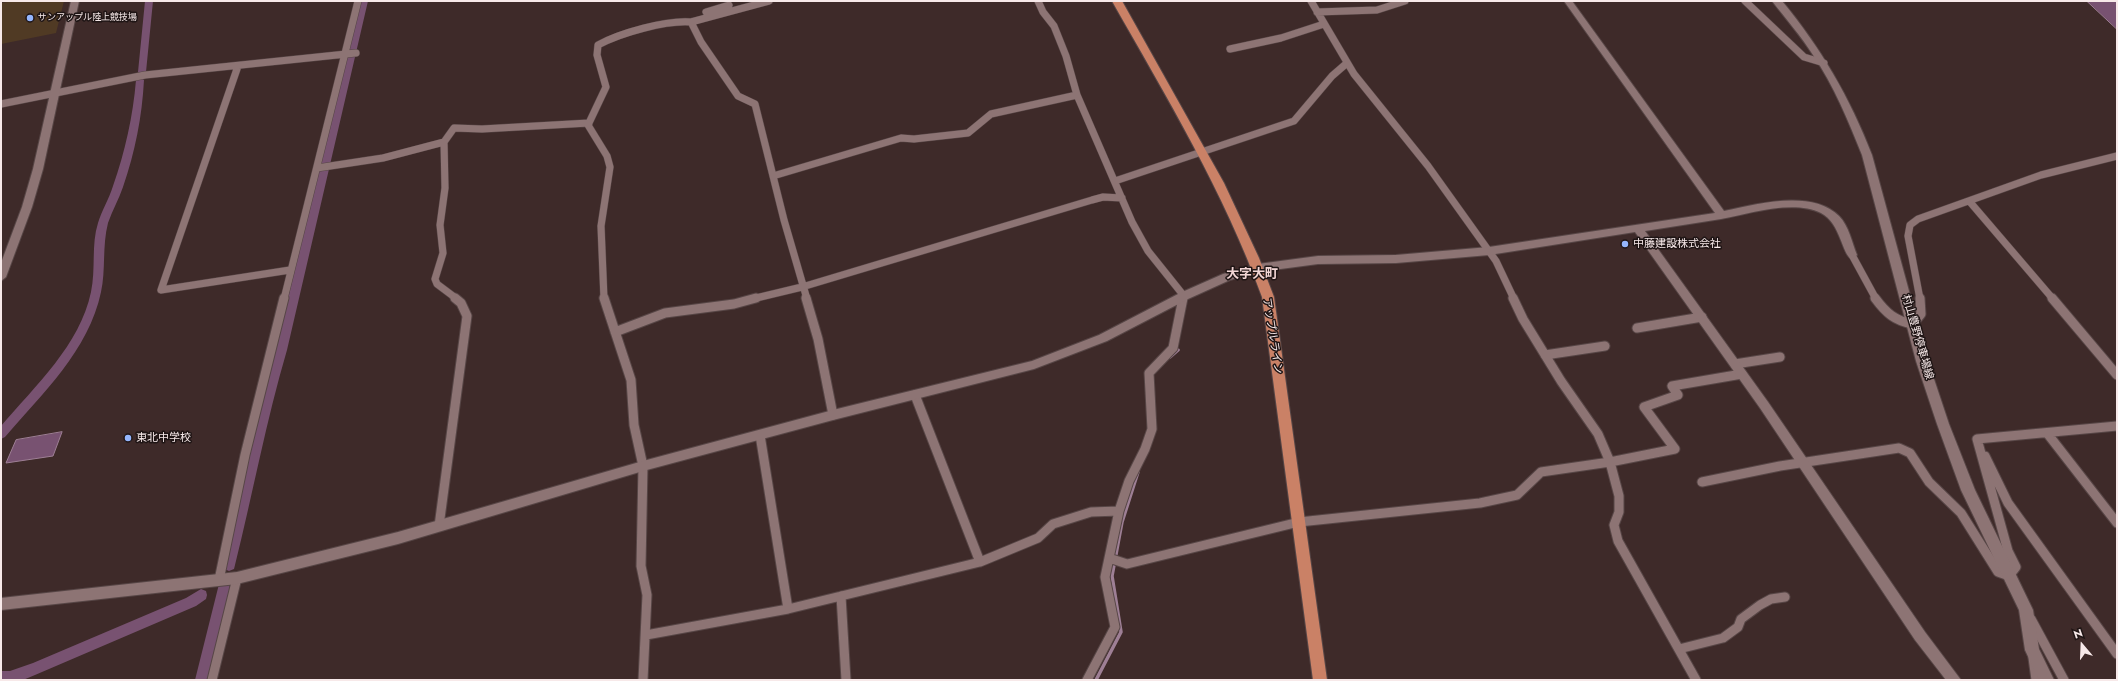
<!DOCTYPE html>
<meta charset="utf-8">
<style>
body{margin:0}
#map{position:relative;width:2118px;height:681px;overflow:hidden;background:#3e2a29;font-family:Jost,sans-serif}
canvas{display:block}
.frame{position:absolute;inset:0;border:2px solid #f7e9e9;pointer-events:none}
.north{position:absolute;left:2062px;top:625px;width:40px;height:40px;-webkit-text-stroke:3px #1f1515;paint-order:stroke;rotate:341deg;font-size:11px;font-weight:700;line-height:16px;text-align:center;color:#f7e9e9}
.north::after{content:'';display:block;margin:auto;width:14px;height:18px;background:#f7e9e9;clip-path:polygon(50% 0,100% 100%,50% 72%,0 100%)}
</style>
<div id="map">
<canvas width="2118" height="681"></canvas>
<div class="frame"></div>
<div class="north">N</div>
</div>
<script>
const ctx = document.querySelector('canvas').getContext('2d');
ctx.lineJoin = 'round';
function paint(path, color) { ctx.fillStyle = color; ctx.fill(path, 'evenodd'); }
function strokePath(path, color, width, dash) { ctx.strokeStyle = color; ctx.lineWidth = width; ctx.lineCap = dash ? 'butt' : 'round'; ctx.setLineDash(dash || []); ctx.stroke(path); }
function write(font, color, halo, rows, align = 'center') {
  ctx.font = font + ' Jost,"Noto Sans JP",sans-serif'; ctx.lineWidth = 3; ctx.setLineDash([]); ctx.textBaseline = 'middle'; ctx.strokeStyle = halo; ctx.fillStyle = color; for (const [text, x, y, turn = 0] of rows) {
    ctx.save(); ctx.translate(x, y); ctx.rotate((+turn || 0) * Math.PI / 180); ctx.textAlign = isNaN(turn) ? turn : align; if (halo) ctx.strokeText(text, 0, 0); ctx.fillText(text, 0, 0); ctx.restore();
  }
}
paint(new Path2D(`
 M14 1H64L56 33 1 44V3Z`), '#503a24');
const water = new Path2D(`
 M2087 1H2117V29Z
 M62 432 53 456 6 463 16 440Z`);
paint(water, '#785271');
strokePath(water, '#9e7f95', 1);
strokePath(new Path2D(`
 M1170 357 1178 350
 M1096 680 1121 632 1112 576 1122 522 1138 472`), '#9e7f95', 3.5);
paint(new Path2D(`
 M145 1H153L146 72 142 75 138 72Z
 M360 1H368L287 350C266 421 253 493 235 565L234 569 229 571 224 569 223 565Z
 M140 77 144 80C142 117 135 152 123 187 119 199 112 211 108 223 102 246 106 270 101 292 89 350 42 394 5 437L1 439V426C35 386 80 345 91 292 96 269 91 245 98 223 102 210 109 199 113 186 125 152 133 116 136 80Z
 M224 582 229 584 230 588 209 680H195L219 584Z
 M201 589 206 591 207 595 206 599 196 606 35 675 23 680H1V671H10L33 663 186 598Z`), '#785271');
const minorFar1 = new Path2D(`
 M1038 1 1043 12 1054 26 1066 56 1077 95 1132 222 1148 251 1184 296 1183 299
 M1311 1 1354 74 1428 166 1496 261 1514 299
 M1745 1 1804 57 1824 63
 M706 12 729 5
 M1317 12 1377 10 1405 1
 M691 22 701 42 738 96 755 104 784 220 807 299
 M1230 49 1281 38 1324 24
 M238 66 161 290 290 270
 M1 104 145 75 356 53
 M444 142 445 188 440 225 443 253 435 279 437 284 457 299
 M317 168 383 158 444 142 454 128 482 129 589 123
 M773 176 901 138 914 139 968 133 991 114 1077 95
 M1115 181 1294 121 1332 76 1347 63
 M1970 202 2053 299
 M1852 255 1876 299
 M284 299 358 1
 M604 299 601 226 610 167 607 156 588 125 606 87 597 55 598 45C620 33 666 20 691 22L769 1
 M752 299 802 287 1092 200 1103 197 1122 198
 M1920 299 1908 236 1910 225 1918 219 2041 175 2117 156`);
const minor = new Path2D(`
 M604 298 631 380 634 425 643 466 641 566 647 595 643 680
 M806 298 818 339 833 415
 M1513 298 1523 319 1561 381 1598 434 1610 462 1619 496V512L1614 525 1618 541 1696 680
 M1875 298C1886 313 1895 321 1913 324L1921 314 1920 298
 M2052 298 2117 375
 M1637 328 1702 317
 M615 332 665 313 734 304 756 298
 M1545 355 1605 346
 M1735 364 1780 357
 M915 395 980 562
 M2047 433 2117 523
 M760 435 788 609 980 562 1038 538 1053 524 1091 512 1119 511
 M1985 456 2008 503 2117 654
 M1702 482 1780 466 1899 448 1910 453 1929 482 1961 513 1998 572 2009 576 2016 567 2008 551 1977 439 2117 426
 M439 526 467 316 461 303 455 298
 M1109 558 1127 564 1299 522 1480 503 1517 495 1541 472 1610 462 1675 449 1644 407 1678 395 1672 386 1742 374
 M219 580 245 455 284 298
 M841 596 846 680
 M2031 619 2064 680
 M646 635 788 609
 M1679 649 1723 638 1738 627 1741 619 1760 605 1771 599 1785 597
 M2033 658 2036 680
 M212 680 237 578
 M1087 680 1115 627 1105 577 1119 511 1129 481 1145 449 1152 429 1149 373 1173 348 1183 298`);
const tertiary = new Path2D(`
 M71 1H79L43 169 32 207 6 277 1 281V263L22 207 33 169Z
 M1564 1H1572L1724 211C1757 204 1812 189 1839 216 1849 226 1852 243 1857 255L1852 259C1842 256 1841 223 1821 213 1793 199 1749 214 1721 219 1696 223 1670 227 1645 231L1768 402 1925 632 1961 680H1946L1915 640 1760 408 1635 232 1489 255 1396 263 1318 264 1258 272 1230 280 1188 299 1107 341 1034 369 833 420 643 471 398 544 237 584 1 610V598L237 572 398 532 643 461 833 410 1032 361 1099 335 1180 293 1223 274 1258 264 1318 256 1396 255 1489 247 1715 213Z`);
const secondary = new Path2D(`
 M1772 1H1782C1821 48 1850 98 1872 155L1928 361 1949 424 1975 490 2033 610 2039 649 2054 680H2039L2025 650 2019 610 1961 490 1937 424 1916 361 1862 155C1848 120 1834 86 1813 55 1801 36 1786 19 1772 1Z`);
const trunk = new Path2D(`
 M1112 1H1122L1224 183 1259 258 1274 297 1327 680H1313L1262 297C1224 192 1167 98 1112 1Z`);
strokePath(minorFar1, '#574646', 8);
strokePath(minor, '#574646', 11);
strokePath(tertiary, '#574646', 2);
strokePath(secondary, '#574646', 2);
strokePath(trunk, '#574646', 2);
strokePath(minorFar1, '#8d7474', 7);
strokePath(minor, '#8d7474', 9);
paint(tertiary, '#8d7474');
paint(secondary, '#8d7474');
paint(trunk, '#ca8166');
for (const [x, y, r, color] of [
 [30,18,4,"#95b6fd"],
 [1625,244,4,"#95b6fd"],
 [128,438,4,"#95b6fd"]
]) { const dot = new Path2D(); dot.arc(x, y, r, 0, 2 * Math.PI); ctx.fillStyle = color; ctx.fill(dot); strokePath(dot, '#1f1515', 1.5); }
write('9px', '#f7e9e9', '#1f1515', [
 ["サンアップル陸上競技場",38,18]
], 'left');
write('11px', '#f7e9e9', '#1f1515', [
 ["中藤建設株式会社",1633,244],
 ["東北中学校",136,438]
], 'left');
write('11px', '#f7e9e9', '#1f1515', [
 ["アップルライン",1272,336,81],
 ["村山豊野停車場線",1917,337,74]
]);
write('bold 13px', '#f2d6d5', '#1f1515', [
 ["大字大町",1252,275]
]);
</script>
